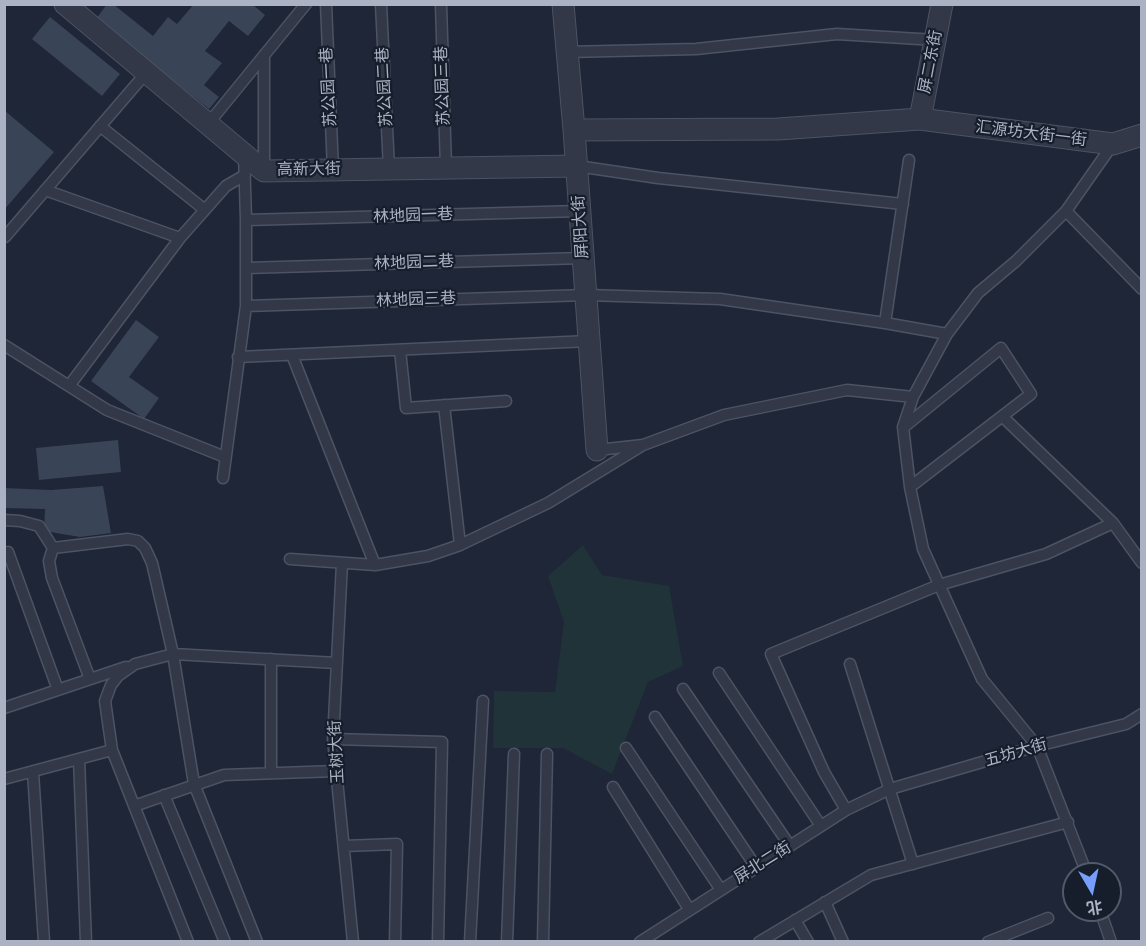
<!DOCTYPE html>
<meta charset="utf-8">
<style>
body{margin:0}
#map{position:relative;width:1146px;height:946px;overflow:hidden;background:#1e2637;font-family:"Archivo Narrow","Noto Sans SC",sans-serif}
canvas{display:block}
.frame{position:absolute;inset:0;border:6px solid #abb2c4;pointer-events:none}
.north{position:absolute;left:1062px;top:862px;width:60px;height:60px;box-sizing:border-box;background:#171e2b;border:2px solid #525968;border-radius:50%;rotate:171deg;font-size:16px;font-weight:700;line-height:24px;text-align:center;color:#abb2c4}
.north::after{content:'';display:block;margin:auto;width:21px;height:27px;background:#789efc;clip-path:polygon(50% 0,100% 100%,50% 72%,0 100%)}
</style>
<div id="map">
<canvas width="1146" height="946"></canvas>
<div class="frame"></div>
<div class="north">北</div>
</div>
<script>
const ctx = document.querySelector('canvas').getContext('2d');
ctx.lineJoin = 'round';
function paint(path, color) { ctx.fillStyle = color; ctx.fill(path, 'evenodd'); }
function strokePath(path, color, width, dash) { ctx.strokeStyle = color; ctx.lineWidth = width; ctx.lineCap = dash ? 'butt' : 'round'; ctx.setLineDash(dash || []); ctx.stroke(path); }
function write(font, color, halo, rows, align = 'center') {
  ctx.font = font + ' "Archivo Narrow","Noto Sans SC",sans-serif'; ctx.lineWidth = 4.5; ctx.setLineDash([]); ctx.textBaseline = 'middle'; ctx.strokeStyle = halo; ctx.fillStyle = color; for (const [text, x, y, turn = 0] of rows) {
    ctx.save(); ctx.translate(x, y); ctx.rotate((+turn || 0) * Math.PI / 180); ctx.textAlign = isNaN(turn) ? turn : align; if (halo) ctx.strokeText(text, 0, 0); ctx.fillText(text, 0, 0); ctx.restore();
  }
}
paint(new Path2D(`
 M583 545 602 575 669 586 683 666 648 682 612 774 563 748H493L494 691 555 692 564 622 548 576Z`), '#203338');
paint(new Path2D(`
 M107 4H113L153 36 168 17 177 24 194 4H252L265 15 248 36 229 21 205 51 222 63 204 85 219 97 209 109 96 19Z
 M50 17 120 74 102 96 32 39Z
 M4 110 54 152 4 210Z
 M136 320 159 337 129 377 159 398 144 419 91 381Z
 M118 440 121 472 39 480 36 448Z
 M103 486 111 533 80 537 44 531 45 509 4 508V488L51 490Z`), '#3a4457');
const lane = new Path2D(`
 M326 4 333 170
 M381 4 389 169
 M441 4 446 168
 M567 52 696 49 837 34 936 40
 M208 124 306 4
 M100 126 205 210
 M577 166 658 178 903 204
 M264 170V55
 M45 190 180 238
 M1066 211 1142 289
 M246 220 580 211
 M5 237 146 73
 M246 268 583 258
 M246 306 586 295 720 299 885 323 947 334
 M885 323 909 160
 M4 345 107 410 225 457
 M400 350 406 408 506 401
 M292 355 375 565
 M238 357 589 341
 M69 386 180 238 226 186 245 175
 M444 405 460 545
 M1003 417 1113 523 1142 563
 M904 427 1001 348 1031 394 910 487
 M597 450 643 445 724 415 847 390 913 397
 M223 478 246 306V220L244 154
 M4 520 20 521 39 526 53 548
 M53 548 128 539 138 541 145 548 152 563 173 654 194 784 257 942
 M53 548 49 561 52 578 90 679
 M8 552 58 690
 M290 559 375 565 428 556 460 545 548 503 643 445
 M342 563 333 739 353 942
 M850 664 913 864
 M719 673 821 826
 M683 689 790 846
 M4 708 126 667
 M655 717 756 867
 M333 739 442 742 438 942
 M626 748 721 890
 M79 759 86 942
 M33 772 44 942
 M271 773V659
 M4 779 112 750
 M613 787 689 909
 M164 795 225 942
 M134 806 224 775 336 771
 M846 810 824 772 771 654 939 585 1046 554 1113 523
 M344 846 397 844 395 942
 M1087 874 1037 746 982 679 923 549 910 487 903 427 913 397 947 334 978 293 1016 261 1066 211 1113 144
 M825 902 843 942
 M1100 910 1111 942
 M795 920 808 942
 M188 942 112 750 105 701 111 685 118 676 135 664 173 654 337 663
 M470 942 483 701
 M507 942 514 754
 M543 942 547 754
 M640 942 846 810 890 789 1037 746 1126 724 1142 714
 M759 942 871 875 1068 822
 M988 942 1048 918`);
const street = new Path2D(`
 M65 4 264 171 577 166
 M563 4 574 130 597 450
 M920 119 942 4
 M574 130 778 129 920 119 1113 144 1142 135`);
strokePath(lane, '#4c5362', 13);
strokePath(street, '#4c5362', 23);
strokePath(lane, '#323847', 10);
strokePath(street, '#323847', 21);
write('16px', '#abb2c4', '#171e2b', [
 ["屏二东街",931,62,-79],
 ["苏公园三巷",443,86,-92],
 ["苏公园一巷",329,87,-93],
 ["苏公园二巷",385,87,-93],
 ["汇源坊大街一街",1031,134,7],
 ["高新大街",309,170,-1],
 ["林地园一巷",413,216,-2],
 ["屏阳大街",581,227,-94],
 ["林地园二巷",414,263,-2],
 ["林地园三巷",416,300,-2],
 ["玉树大街",337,752,-93],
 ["五坊大街",1016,753,-16],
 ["屏北二街",763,863,-32]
]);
</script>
